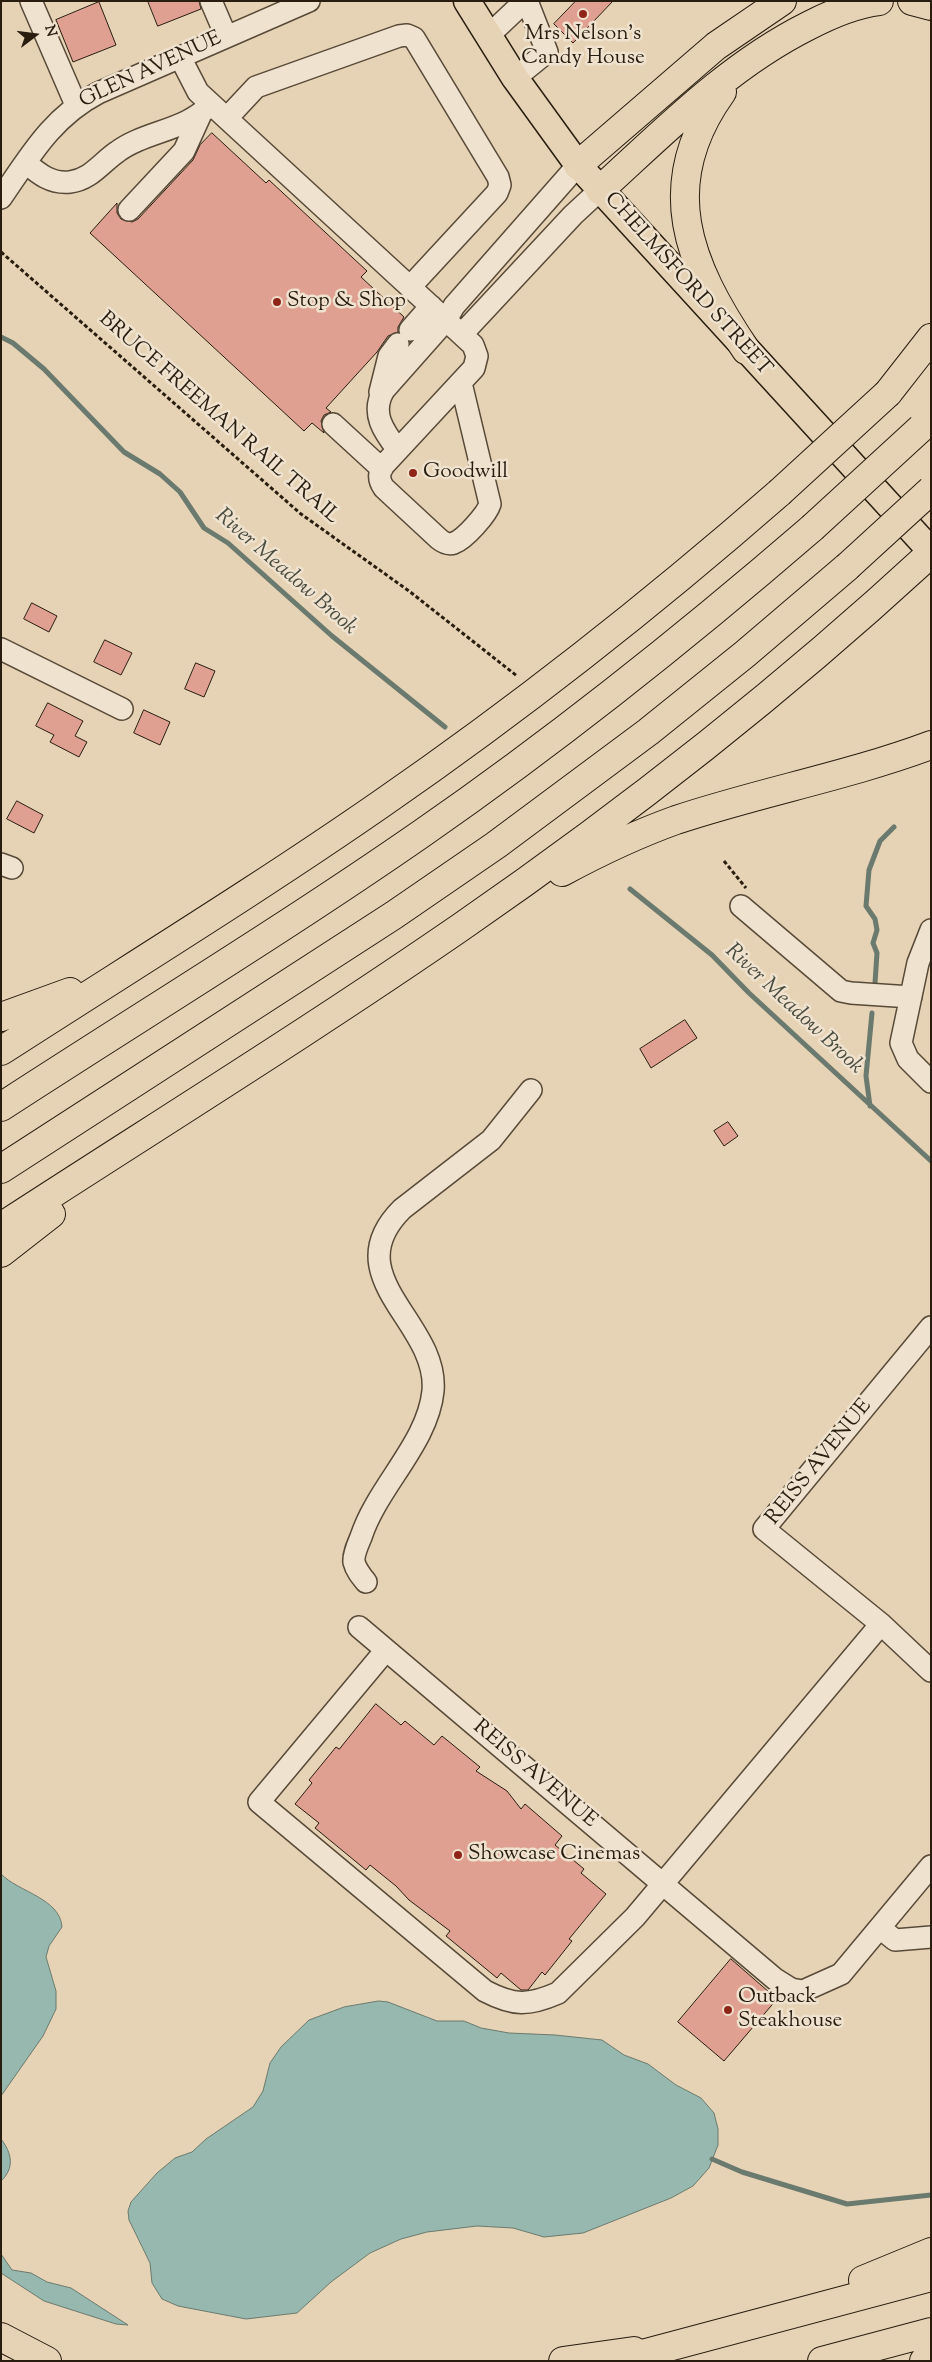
<!DOCTYPE html>
<style>
body{margin:0}
#map{position:relative;width:932px;height:2362px;overflow:hidden;background:#e6d2b4;font-family:"Sorts Mill Goudy",serif}
canvas{display:block}
.frame{position:absolute;inset:0;border:2px solid #281d0f;pointer-events:none}
.north{position:absolute;left:10px;top:10px;width:50px;height:50px;-webkit-text-stroke:4px #efe2ce;paint-order:stroke;rotate:75deg;font-size:14px;font-weight:700;line-height:20px;text-align:center;color:#281d0f}
.north::after{content:'';display:block;margin:auto;width:18px;height:22px;background:#281d0f;clip-path:polygon(50% 0,100% 100%,50% 72%,0 100%)}
</style>
<div id="map">
<canvas width="932" height="2362"></canvas>
<div class="frame"></div>
<div class="north">N</div>
</div>
<script>
const ctx = document.querySelector('canvas').getContext('2d');
ctx.lineJoin = 'round';
function paint(path, color) { ctx.fillStyle = color; ctx.fill(path, 'evenodd'); }
function strokePath(path, color, width, dash) { ctx.strokeStyle = color; ctx.lineWidth = width; ctx.lineCap = dash ? 'butt' : 'round'; ctx.setLineDash(dash || []); ctx.stroke(path); }
function write(font, color, halo, rows, align = 'center') {
  ctx.font = font + ' "Sorts Mill Goudy",serif'; ctx.lineWidth = 5; ctx.setLineDash([]); ctx.textBaseline = 'middle'; ctx.strokeStyle = halo; ctx.fillStyle = color; for (const [text, x, y, turn = 0] of rows) {
    ctx.save(); ctx.translate(x, y); ctx.rotate((+turn || 0) * Math.PI / 180); ctx.textAlign = isNaN(turn) ? turn : align; if (halo) ctx.strokeText(text, 0, 0); ctx.fillText(text, 0, 0); ctx.restore();
  }
}
const water = new Path2D(`
 M1 1874C18 1892 60 1898 62 1927L49 1946 46 1957 56 1991V2009L43 2036 1 2096Z
 M379 2001 388 2002 437 2021H464L481 2028 509 2033 555 2035 602 2040 624 2055 648 2064 676 2085 701 2098 714 2113 718 2129V2145L709 2168 693 2186 671 2198 583 2233 544 2237 513 2228 477 2226 427 2232 401 2239 370 2253 331 2282 297 2313 246 2319 178 2306 162 2299 152 2283 150 2263 129 2220 128 2211 131 2202 157 2173 175 2158 192 2152 206 2139 253 2107 263 2091 270 2063 281 2047 309 2020 344 2007Z
 M1 2139C12 2153 15 2168 1 2181Z
 M1 2254 12 2270 31 2273 47 2282 71 2288 128 2325 116 2324 44 2301 1 2273Z`);
paint(water, '#96b8ae');
strokePath(water, '#6a7a6e', 1);
strokePath(new Path2D(`
 M1 337 13 343 44 369 124 452 160 474 180 492 204 528 228 543 332 636 445 727
 M630 889 712 955 749 993 931 1161
 M875 983 877 953 873 943 877 930 875 919 866 906 869 870 880 841 894 827
 M870 1106 866 1076 872 1013
 M712 2159 742 2172 847 2204 931 2195`), '#6a7a6e', 5);
const building = new Path2D(`
 M148 1H199L201 9 158 26Z
 M576 1H613L573 43 554 24Z
 M99 2 116 45 73 62 56 20Z
 M212 133 266 183 269 180 367 271 361 277 404 317 398 327V332L388 336 377 352 326 408 331 412 324 415 321 421 324 433 312 423 304 431 90 233 117 203V213L121 219 132 222 138 219 193 160 200 145Z
 M32 603 57 616 49 632 24 619Z
 M105 640 132 653 121 675 94 662Z
 M196 663 215 671 204 697 185 689Z
 M48 703 83 721 75 736 87 742 79 757 50 742 54 735 36 726Z
 M144 710 170 722 160 745 134 733Z
 M17 801 43 815 34 833 7 819Z
 M685 1020 697 1038 651 1068 640 1049Z
 M728 1122 738 1136 724 1146 714 1131Z
 M376 1704 401 1725 405 1721 434 1745 442 1736 480 1767 476 1771 507 1791 521 1809 525 1804 562 1836 555 1845 584 1869 581 1873 606 1894 569 1939 572 1941 545 1975 542 1972 528 1990H521L501 1973 497 1978 446 1936 450 1931 409 1900 396 1886 370 1865 366 1870 315 1828 319 1823 295 1804 312 1783 309 1780 336 1747 339 1749Z
 M731 1959 777 1999 724 2061 678 2022Z`);
paint(building, '#e0a091');
strokePath(building, '#281d0f', 1);
const minor = new Path2D(`
 M31 1 76 105
 M211 1 226 36
 M488 36 525 1
 M180 57 198 92 473 345 477 356 474 368 383 466C378 474 379 481 384 488L439 539C444 543 448 545 454 543 465 539 487 514 490 504L461 383
 M515 78 547 52 527 1
 M227 118 256 87 399 36 407 35 414 38 498 177 500 185 497 193 410 287
 M26 163C39 174 51 184 70 182 90 180 101 163 117 152 145 131 186 131 211 104
 M1 198C30 156 52 117 98 93L309 1
 M129 210 184 151 200 116
 M410 330 431 306
 M462 334 573 215 600 190
 M380 392 389 356 398 344
 M333 424 382 469
 M398 450C384 432 370 413 384 390L446 320 454 306 578 165
 M1 649 122 709
 M1 864 12 868
 M741 906 841 991 851 993 911 997
 M931 930 918 963 901 1043 908 1059 931 1082
 M931 1327 764 1529 881 1624 931 1671
 M366 1582C361 1576 356 1570 354 1562 353 1555 358 1544 361 1537 377 1487 428 1443 433 1391 439 1322 334 1277 402 1209L491 1140 531 1090
 M359 1627 775 1979 791 1989 803 1991 841 1974 931 1866
 M386 1650 259 1802 485 1991C514 2006 528 2006 558 1993L635 1917 881 1624
 M880 1928 895 1940 931 1937`);
const major = new Path2D(`
 M467 1 515 78 578 165 931 551`);
const highway = new Path2D(`
 M912 1 931 6
 M722 92C655 185 688 264 746 350
 M578 165 716 46 782 1
 M600 190C665 131 728 66 808 26 829 15 854 4 879 1
 M888 393 931 338
 M562 872C599 852 637 834 676 820 760 792 848 776 931 745
 M1 1017 70 992
 M1 1051C128 969 257 890 381 804 520 708 652 604 779 493
 M1 1107C141 1016 284 929 421 834 558 739 687 636 812 528
 M1 1169 394 915 496 845 648 732 745 654 847 567
 M1 1227C155 1127 310 1031 461 927 626 813 784 689 931 553
 M1 1253 51 1214
 M863 2280 931 2252
 M1 2337 47 2361
 M563 2361 634 2351
 M616 2361 931 2277
 M822 2361 931 2332
 M924 2361 931 2358`);
strokePath(minor, '#584a38', 24);
strokePath(major, '#281d0f', 29);
strokePath(highway, '#281d0f', 30);
strokePath(new Path2D(`
 M1 252 301 514 409 591 517 676
 M724 861 746 888`), '#281d0f', 3, [4, 2.5]);
strokePath(minor, '#efe2ce', 21);
strokePath(major, '#e6d2b4', 26);
strokePath(highway, '#e6d2b4', 28);
const highwayBridge = new Path2D(`
 M779 493 888 393
 M812 528 921 428
 M847 567 931 490`);
strokePath(highwayBridge, '#281d0f', 30, []);
strokePath(highwayBridge, '#e6d2b4', 28);
for (const [x, y, r, color] of [
 [583,14,5,"#8f2418"],
 [277,302,5,"#8f2418"],
 [413,473,5,"#8f2418"],
 [458,1855,5,"#8f2418"],
 [728,2010,5,"#8f2418"]
]) { const dot = new Path2D(); dot.arc(x, y, r, 0, 2 * Math.PI); ctx.fillStyle = color; ctx.fill(dot); strokePath(dot, '#efe2ce', 2); }
write('21px', '#281d0f', '#efe2ce', [
 ["Mrs Nelson's",583,35,"center"],
 ["Candy House",583,59,"center"],
 ["Stop & Shop",287,302],
 ["Goodwill",423,473],
 ["Showcase Cinemas",468,1855],
 ["Outback",738,1998],
 ["Steakhouse",738,2022]
], 'left');
write('21px', '#281d0f', '#efe2ce', [
 ["GLEN AVENUE",151,71,-25],
 ["CHELMSFORD STREET",687,285,48],
 ["BRUCE FREEMAN RAIL TRAIL",218,419,41],
 ["REISS AVENUE",820,1463,-51],
 ["REISS AVENUE",534,1775,40]
]);
write('italic 22px', '#494c3f', '#efe2ce', [
 ["River Meadow Brook",285,573,41],
 ["River Meadow Brook",793,1010,43]
]);
</script>
